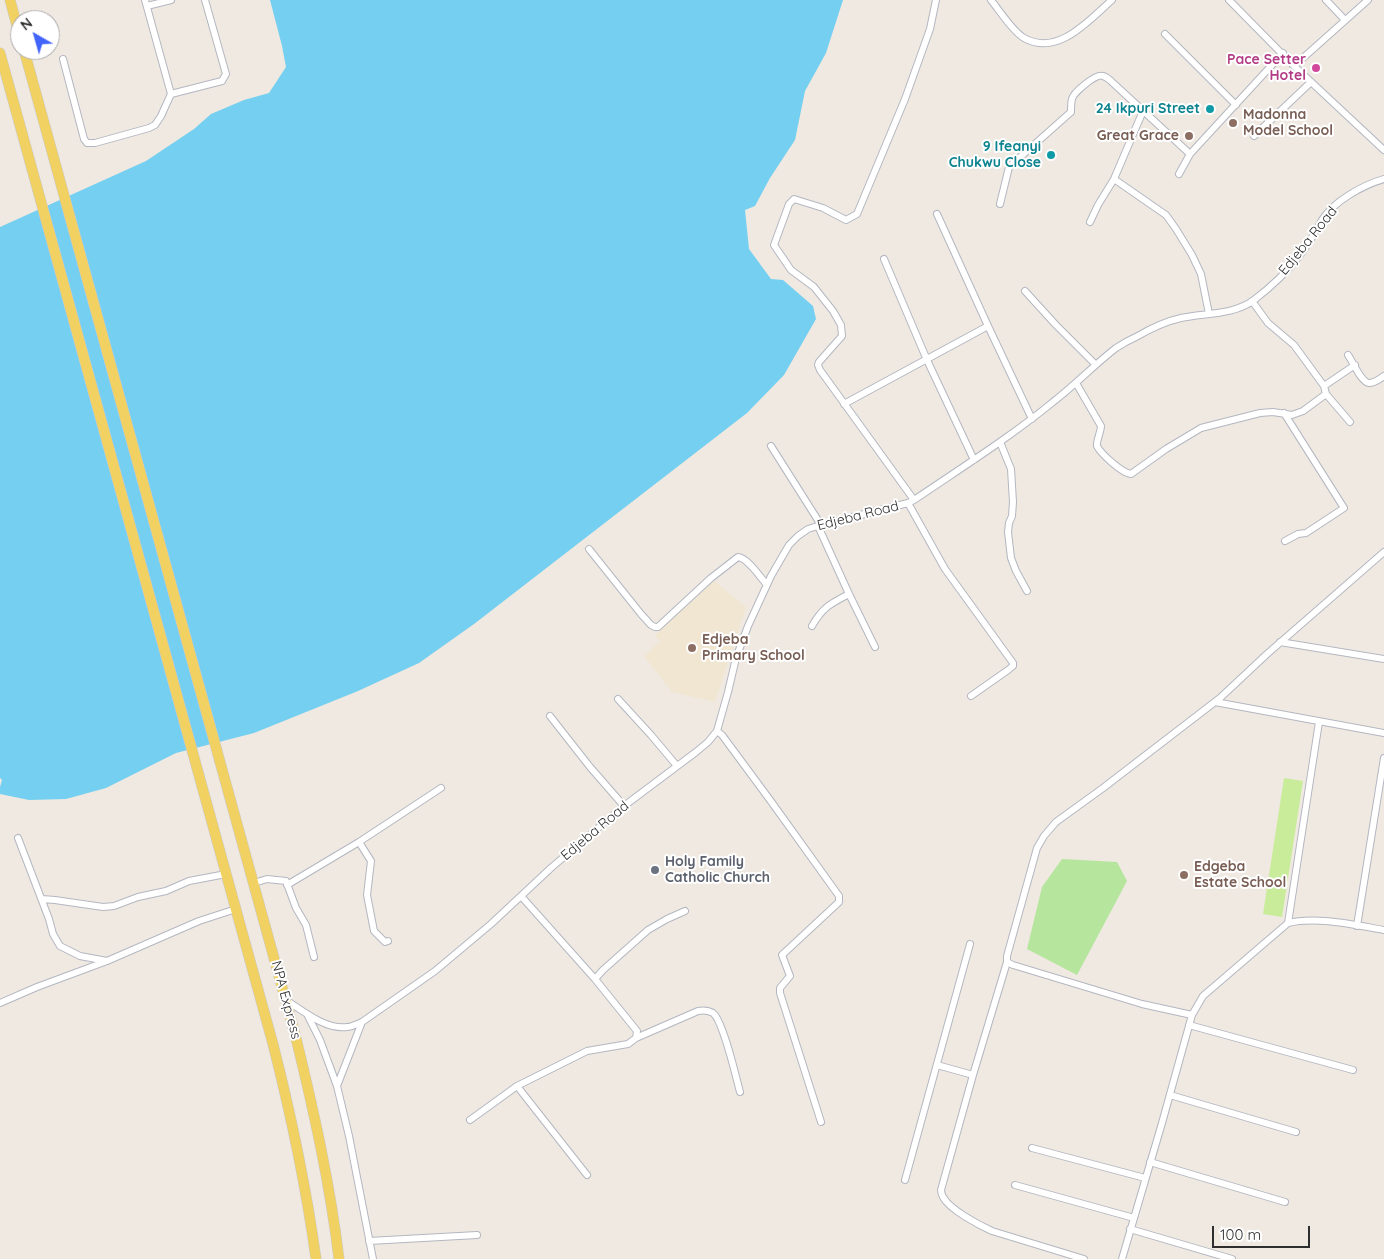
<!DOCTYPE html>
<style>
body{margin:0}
#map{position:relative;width:1384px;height:1259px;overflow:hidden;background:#efe9e1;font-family:Quicksand,sans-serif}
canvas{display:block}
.north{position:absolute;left:10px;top:10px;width:50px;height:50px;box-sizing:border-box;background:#fff;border:1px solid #ababab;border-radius:50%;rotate:322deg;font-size:14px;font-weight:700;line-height:20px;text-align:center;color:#2e2e2e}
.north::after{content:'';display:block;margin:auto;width:18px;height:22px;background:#4264fb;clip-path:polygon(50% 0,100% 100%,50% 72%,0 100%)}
.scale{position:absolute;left:1212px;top:1226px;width:98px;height:22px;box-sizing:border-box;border:2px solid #2e2e2e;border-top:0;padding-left:6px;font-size:15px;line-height:18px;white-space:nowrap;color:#2e2e2e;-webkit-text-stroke:4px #fff;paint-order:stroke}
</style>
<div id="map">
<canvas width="1384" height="1259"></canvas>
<div class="north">N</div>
<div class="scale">100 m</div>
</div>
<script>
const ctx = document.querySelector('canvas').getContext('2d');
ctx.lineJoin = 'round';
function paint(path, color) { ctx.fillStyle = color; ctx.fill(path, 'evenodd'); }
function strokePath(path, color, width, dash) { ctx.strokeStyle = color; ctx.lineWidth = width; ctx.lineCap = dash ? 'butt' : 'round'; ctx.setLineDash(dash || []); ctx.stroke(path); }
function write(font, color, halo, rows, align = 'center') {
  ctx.font = font + ' Quicksand,sans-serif'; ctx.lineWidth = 4; ctx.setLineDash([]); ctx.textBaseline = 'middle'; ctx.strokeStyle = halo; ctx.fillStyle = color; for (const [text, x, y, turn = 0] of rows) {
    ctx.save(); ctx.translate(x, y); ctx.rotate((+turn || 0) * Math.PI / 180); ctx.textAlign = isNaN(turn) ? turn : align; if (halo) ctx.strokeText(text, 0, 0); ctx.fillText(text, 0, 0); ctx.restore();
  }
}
paint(new Path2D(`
 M714 581 746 607 715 702 672 692 644 656 660 641 655 635Z`), '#f0e6d1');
paint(new Path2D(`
 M1062 859 1117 862 1127 881 1077 975 1027 949 1042 887Z`), '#b6e59e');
paint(new Path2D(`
 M1284 778 1303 781 1282 917 1263 914Z`), '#c9ec9a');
paint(new Path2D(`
 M270 0H843L826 53 805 91 795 140 770 178 755 206 745 210 749 249 771 279 783 280 813 306 816 319 784 375 747 413 474 624 419 663 358 691 254 733 176 753 106 788 66 799 29 800 0 794V787L2 780 0 778V227L146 161 194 129 211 114 244 100 269 93 286 67 282 46Z`), '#75cff0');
const street = new Path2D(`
 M991 0C999 10 1013 32 1024 38 1058 57 1089 20 1112 0
 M1229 0 1294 66 1384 150
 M1326 0 1345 20
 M147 6 171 0
 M1165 34 1236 105
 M63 59 84 139 87 143H95L149 128 155 125 161 116 171 94 145 0
 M1294 66 1368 0
 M171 94 222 81 226 74 205 0
 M1254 136 1311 82
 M1179 174 1190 154 1283 53
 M1114 179 1166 215 1176 229 1192 255 1201 274 1209 314
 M1000 204 1009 167 1071 112C1071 108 1071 103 1072 99 1073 93 1096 73 1103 76 1107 77 1111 81 1113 83L1190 154
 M937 214 988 326 1032 419
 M1090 222 1098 205 1114 179 1143 111
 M884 259 927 360 974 460
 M1025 291 1055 324 1096 365
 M1252 301 1268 323 1294 345 1324 386 1326 394 1350 422
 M1348 355C1353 362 1361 382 1369 383 1374 383 1380 379 1384 376
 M1076 383 1101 426C1101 431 1096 442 1097 446 1101 454 1122 473 1131 474L1166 449 1201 428 1260 413 1273 412 1292 415 1303 411 1326 394
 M1324 386 1355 365
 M844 404 988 326
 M1284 413 1344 508 1306 533 1298 534 1285 541
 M1000 442 1011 469 1013 502 1012 516 1009 523 1008 532 1011 558 1016 571 1027 591
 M771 446 821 525
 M914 500 820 370 818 365 819 362 842 336 841 325 833 311 814 287 791 270 774 245 789 204 794 199 823 208 846 220 857 214 905 99 930 29 936 0
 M908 503 945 569 1013 663V666L1008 670 971 696
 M818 526 849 594 875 647
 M589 549 641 614 651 625 655 627H658L711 578 738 557C748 558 760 577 767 585
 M812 626C823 607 830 604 849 594
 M1280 642 1384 659
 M618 699 651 735 677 766
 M1215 702 1384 733
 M550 716 590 767 624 806
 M717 731 722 735 770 800 839 896V902L782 955 790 976 780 988V993L821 1122
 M18 838 49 919 53 934 60 946 80 956 107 961
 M359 842 441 788
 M254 883 267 879 286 881 296 908 306 925 314 957
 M287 885 359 842 371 861 367 895 374 931 385 942 388 941
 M521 896 595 979 637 1031 636 1038 628 1044 587 1051 517 1086 587 1175
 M42 899 55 900 103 907 114 906 138 897 166 891 189 881 226 874
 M1288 923 1319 722
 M1357 926 1384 758
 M1007 962 973 1075 941 1190C941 1192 942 1195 943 1197 950 1210 979 1225 992 1231L1084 1259
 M595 979 603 970 648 930 667 919 685 911
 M286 1000C303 1011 326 1030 347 1027 352 1027 357 1024 362 1022L435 971 491 924 552 867 624 806 696 752 708 742 717 731 728 692 736 658 748 626 771 576 789 545 798 536 808 529 821 525 908 503 914 500C961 468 1009 438 1053 402 1075 385 1094 365 1116 348 1122 344 1129 340 1136 337 1148 330 1167 321 1181 318 1205 313 1234 315 1254 300 1271 287 1287 272 1300 255 1309 244 1315 232 1322 220 1334 201 1363 185 1384 179
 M0 1003 37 987 107 961 199 921 236 909
 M307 1014 320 1040 337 1086 349 1136 373 1259
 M1192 1015 1142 1004 1013 965 1007 962V956L1037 848 1044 836 1056 822 1103 788 1220 698 1267 654 1384 552
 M1189 1025 1353 1070
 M636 1038 698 1011C703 1010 708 1010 713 1013 723 1021 736 1077 740 1092
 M937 1065 973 1075
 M337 1086 362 1022
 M1170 1095 1296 1132
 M470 1120 517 1086
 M1032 1148 1145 1178
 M1150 1162 1285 1202
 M905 1180 970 944
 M1015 1185 1134 1218
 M1130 1229 1232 1259
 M369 1241 477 1235
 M1122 1259 1162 1123 1192 1015 1203 996 1288 923C1316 916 1355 925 1384 930`);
const primary = new Path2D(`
 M10 0 20 37
 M24 50 296 1038C314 1112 330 1184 339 1259
 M0 53 273 1044C291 1115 306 1186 316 1259`);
strokePath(street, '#b4b7c1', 8);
strokePath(primary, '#c9c9c9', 11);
strokePath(street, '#fff', 6);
strokePath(primary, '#f2d163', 10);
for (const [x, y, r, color] of [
 [1316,68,5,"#d1479c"],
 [1210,109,5,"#0f9aa8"],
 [1233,123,5,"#8d6e63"],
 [1189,136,5,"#8d6e63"],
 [1051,155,5,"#0f9aa8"],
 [692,648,5,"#8d6e63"],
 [655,870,5,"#6b7280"],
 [1184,875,5,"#8d6e63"]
]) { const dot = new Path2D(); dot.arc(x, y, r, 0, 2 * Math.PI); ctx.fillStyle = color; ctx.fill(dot); strokePath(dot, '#fff', 2); }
write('bold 14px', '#b23c85', '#fff', [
 ["Pace Setter",1306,60],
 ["Hotel",1306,76]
], 'right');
write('bold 14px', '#0d838f', '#fff', [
 ["24 Ikpuri Street",1200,109],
 ["9 Ifeanyi",1041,147],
 ["Chukwu Close",1041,163]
], 'right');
write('bold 14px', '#785e54', '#fff', [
 ["Madonna",1243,115],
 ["Model School",1243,131],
 ["Great Grace",1179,136,"right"],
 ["Edjeba",702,640],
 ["Primary School",702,656],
 ["Edgeba",1194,867],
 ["Estate School",1194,883]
], 'left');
write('14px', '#2e2e2e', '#fff', [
 ["Edjeba Road",1308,241,-51],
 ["Edjeba Road",858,516,-14],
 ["Edjeba Road",595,831,-40],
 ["NPA Express",286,1000,75]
]);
write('bold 14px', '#5b616d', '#fff', [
 ["Holy Family",665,862],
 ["Catholic Church",665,878]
], 'left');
</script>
